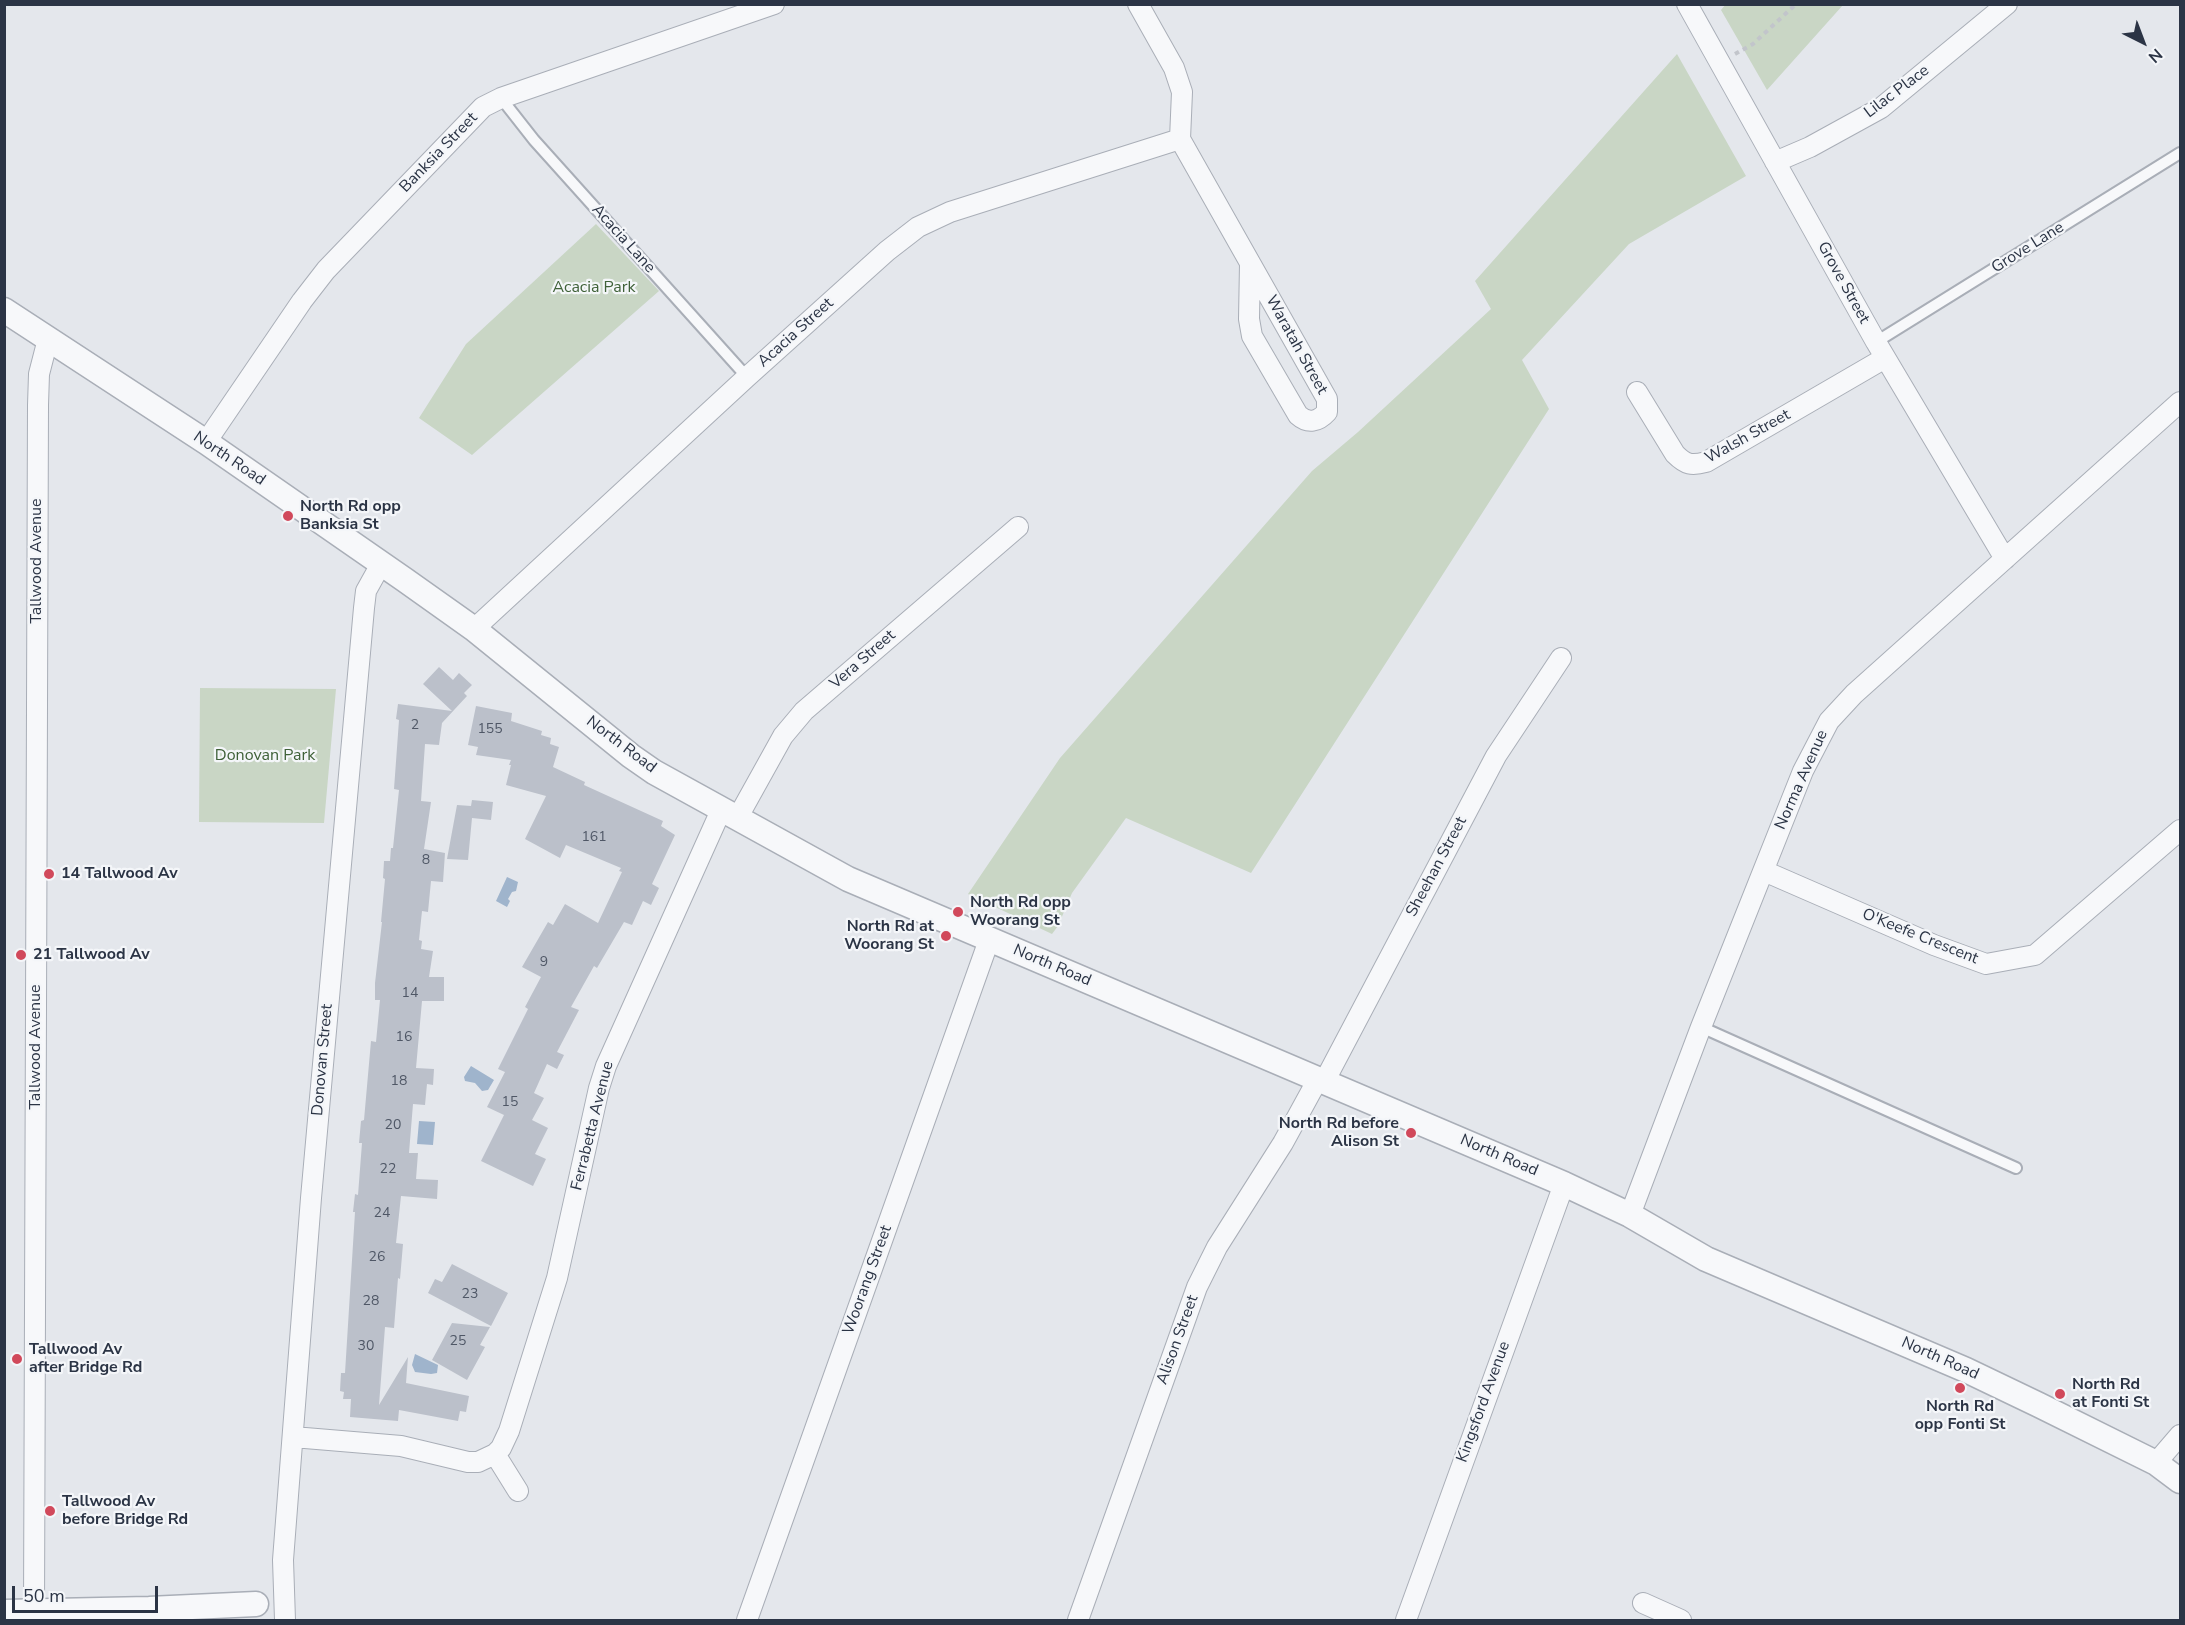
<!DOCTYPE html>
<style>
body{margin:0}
#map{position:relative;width:2185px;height:1625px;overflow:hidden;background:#e4e7ec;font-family:"Nunito Sans",sans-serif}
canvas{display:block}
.frame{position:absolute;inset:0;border:6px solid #2b3445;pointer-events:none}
.north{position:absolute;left:2113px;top:12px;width:60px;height:60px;-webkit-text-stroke:4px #f4f6f9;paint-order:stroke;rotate:138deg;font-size:16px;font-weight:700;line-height:24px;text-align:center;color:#2b3445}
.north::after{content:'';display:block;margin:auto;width:21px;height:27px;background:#2b3445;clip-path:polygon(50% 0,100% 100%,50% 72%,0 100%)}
.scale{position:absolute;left:12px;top:1586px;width:146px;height:27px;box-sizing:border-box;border:3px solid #2b3445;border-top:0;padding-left:8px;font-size:18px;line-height:21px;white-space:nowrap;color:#2b3445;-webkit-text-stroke:4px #f4f6f9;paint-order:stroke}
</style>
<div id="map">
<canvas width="2185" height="1625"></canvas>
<div class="frame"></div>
<div class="north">N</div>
<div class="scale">50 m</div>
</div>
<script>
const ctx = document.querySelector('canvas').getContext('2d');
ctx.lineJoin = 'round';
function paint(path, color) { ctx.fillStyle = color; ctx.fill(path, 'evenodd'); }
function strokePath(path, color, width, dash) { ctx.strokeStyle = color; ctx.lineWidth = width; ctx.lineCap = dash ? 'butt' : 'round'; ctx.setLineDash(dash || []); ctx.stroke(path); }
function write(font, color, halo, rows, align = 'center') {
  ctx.font = font + ' "Nunito Sans",sans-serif'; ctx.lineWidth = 4.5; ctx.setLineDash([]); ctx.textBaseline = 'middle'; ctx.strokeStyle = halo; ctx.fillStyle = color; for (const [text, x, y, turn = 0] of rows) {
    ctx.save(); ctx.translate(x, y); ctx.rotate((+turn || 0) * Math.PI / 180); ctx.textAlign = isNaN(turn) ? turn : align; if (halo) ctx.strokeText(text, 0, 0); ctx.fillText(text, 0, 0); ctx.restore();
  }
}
paint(new Path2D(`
 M1726 4H1843V5L1767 90 1721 10Z
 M1677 54 1746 176 1629 244 1522 360 1549 409 1251 873 1126 818 1072 893 1058 926 1052 934 968 894 1060 758 1312 471 1358 432 1491 309 1475 281Z
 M596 224 659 291 472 455 419 418 466 344Z
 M200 688 336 689 324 823 199 822Z`), '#c9d6c5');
paint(new Path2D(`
 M507 877 518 882 516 891 512 892 508 899 510 901 507 907 496 901Z
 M471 1066 494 1080 488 1090 482 1091 475 1083 465 1081 464 1077Z
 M419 1121 435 1122 433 1145 417 1144Z
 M415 1354 438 1365 437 1373 431 1374 415 1372 412 1365Z`), '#9fb4cc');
paint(new Path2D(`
 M439 667 453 680 459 673 472 685 464 693 467 696 442 723 439 745 425 744 421 801 431 802 424 849 445 853 443 882 431 881 428 912 422 911 419 940 422 941 421 949 433 951 429 977H444V1001H422L416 1068 434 1069 433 1085 427 1084 425 1105 413 1104 409 1153H418L416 1179 438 1180 437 1199 401 1196 396 1243 403 1244 400 1279 398 1278 394 1328 385 1327 379 1405 408 1357 406 1383 469 1396 466 1412 460 1411 458 1421 399 1410 398 1421 350 1417 351 1399H343L344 1392 340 1391 341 1373H345L355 1212H353L355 1194 358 1195 362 1143H359L361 1121 364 1120 371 1041 376 1042 380 1000H375V983L382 922H381L385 879 383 878 384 861H390L391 848H393L399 790 394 789 399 720 396 719 398 704 452 711 423 684Z
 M476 706 512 713 511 721 542 731 541 735 551 738 550 744 559 747 553 767 585 782 584 785 663 821 661 826 675 835 652 884 659 888 651 905 643 901 632 925 624 922 597 968 594 966 571 1007 579 1010 557 1052 564 1055 557 1069 547 1064 534 1093 544 1098 532 1120 548 1128 535 1154 546 1159 533 1186 481 1161 504 1115 487 1107 505 1072 498 1069 528 1009 525 1007 541 977 522 967 548 922 553 925 565 904 598 923 622 872 619 871 621 868 566 845 560 858 525 839 546 796 506 785 511 765H509L511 760 476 755 478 747 468 745Z
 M472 800 493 802 491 820 472 818 468 860 447 859 457 805 471 806Z
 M452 1264 508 1293 491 1326 428 1293 435 1279 442 1282Z
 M452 1323 490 1327 480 1345 485 1347 467 1380 432 1360Z`), '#bbc0ca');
const service = new Path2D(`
 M501 98 534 140 747 377
 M1876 342 2180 153
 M1701 1027 2016 1168`);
const minor = new Path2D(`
 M1138 4 1174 68 1182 92 1180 139 1327 399V412C1318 422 1308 424 1298 415L1252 336 1249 319 1250 264
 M1687 4 1876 342 2005 559
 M1775 162 1810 147 1881 108 2007 4
 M1637 392 1675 454C1686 465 1692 466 1706 462L1885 358
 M206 442 302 301 326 270 483 107 501 98 774 4
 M474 629 747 377 887 251 918 227 950 212 1180 139
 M738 817 783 736 804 711 1018 527
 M1764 871 1934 945 1986 964 2035 955 2180 830
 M1324 1082 1496 756 1561 658
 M1630 1215 1701 1027 1803 771 1829 721 1854 694 2180 402
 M293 1437 401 1446 468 1462H478L495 1454 518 1491
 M495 1454 501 1448 509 1431 557 1278 599 1088 606 1066 722 808
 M2156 1463 2180 1435
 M1643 1603 1681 1620
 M34 1612 38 405 39 374 48 339
 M285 1620 283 1560 311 1198 364 608 366 591 381 564
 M747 1620 989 940
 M1078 1620 1197 1287 1217 1247 1283 1143 1318 1079
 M1406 1620 1564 1184`);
const tertiary = new Path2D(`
 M4 310 206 442 405 580 474 629 631 756 654 772 848 879 1564 1184 1630 1215 1706 1259 1966 1370 2039 1405 2156 1463 2180 1481
 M4 1612 149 1609 256 1604`);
strokePath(service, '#a9aeb7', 14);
strokePath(minor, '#a9aeb7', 22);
strokePath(tertiary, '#a9aeb7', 27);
strokePath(new Path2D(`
 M1735 54 1753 44 1796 4`), '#c2c5cb', 4, [4.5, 4.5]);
strokePath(service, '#f7f8fa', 10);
strokePath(minor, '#f7f8fa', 20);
strokePath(tertiary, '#f7f8fa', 24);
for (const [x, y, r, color] of [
 [288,516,6,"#d1495b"],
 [49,874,6,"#d1495b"],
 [958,912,6,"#d1495b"],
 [946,936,6,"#d1495b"],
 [21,955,6,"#d1495b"],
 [1411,1133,6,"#d1495b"],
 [17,1359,6,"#d1495b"],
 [1960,1388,6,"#d1495b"],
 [2060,1394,6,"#d1495b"],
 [50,1511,6,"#d1495b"]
]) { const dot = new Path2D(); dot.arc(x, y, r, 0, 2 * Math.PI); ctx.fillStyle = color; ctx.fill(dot); strokePath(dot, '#f4f6f9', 2); }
write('14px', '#4f5766', null, [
 ["2",415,726],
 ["155",490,730],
 ["161",594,838],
 ["8",426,861],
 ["9",544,963],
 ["14",410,994],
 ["16",404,1038],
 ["18",399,1082],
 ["15",510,1103],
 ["20",393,1126],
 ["22",388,1170],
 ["24",382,1214],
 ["26",377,1258],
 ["23",470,1295],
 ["28",371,1302],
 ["25",458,1342],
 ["30",366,1347]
]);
write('16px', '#2b3445', '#f4f6f9', [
 ["Lilac Place",1897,92,-37],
 ["Banksia Street",439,153,-46],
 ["Acacia Lane",623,239,48],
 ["Grove Lane",2028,248,-32],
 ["Grove Street",1843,283,61],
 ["Acacia Street",796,333,-42],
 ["Waratah Street",1296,345,61],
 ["Walsh Street",1748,437,-29],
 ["North Road",229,459,34],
 ["Tallwood Avenue",37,561,-90],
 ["Vera Street",863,660,-41],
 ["North Road",621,745,37],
 ["Norma Avenue",1802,780,-66],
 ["Sheehan Street",1437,867,-62],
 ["O'Keefe Crescent",1920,937,22],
 ["North Road",1052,966,23],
 ["Tallwood Avenue",36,1047,-90],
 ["Donovan Street",323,1060,-85],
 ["Ferrabetta Avenue",593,1126,-76],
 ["North Road",1499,1156,23],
 ["Woorang Street",868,1280,-70],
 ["Alison Street",1178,1340,-70],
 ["North Road",1940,1359,24],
 ["Kingsford Avenue",1484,1402,-70]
]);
write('16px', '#3f6138', '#f4f6f9', [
 ["Acacia Park",594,288],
 ["Donovan Park",265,756]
]);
write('bold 16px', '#2b3445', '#f4f6f9', [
 ["North Rd opp",300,507],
 ["Banksia St",300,525],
 ["14 Tallwood Av",61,874],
 ["North Rd opp",970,903],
 ["Woorang St",970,921],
 ["North Rd at",934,927,"right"],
 ["Woorang St",934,945,"right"],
 ["21 Tallwood Av",33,955],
 ["North Rd before",1399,1124,"right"],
 ["Alison St",1399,1142,"right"],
 ["Tallwood Av",29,1350],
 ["after Bridge Rd",29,1368],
 ["North Rd",2072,1385],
 ["at Fonti St",2072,1403],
 ["North Rd",1960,1407,"center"],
 ["opp Fonti St",1960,1425,"center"],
 ["Tallwood Av",62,1502],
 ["before Bridge Rd",62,1520]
], 'left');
</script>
